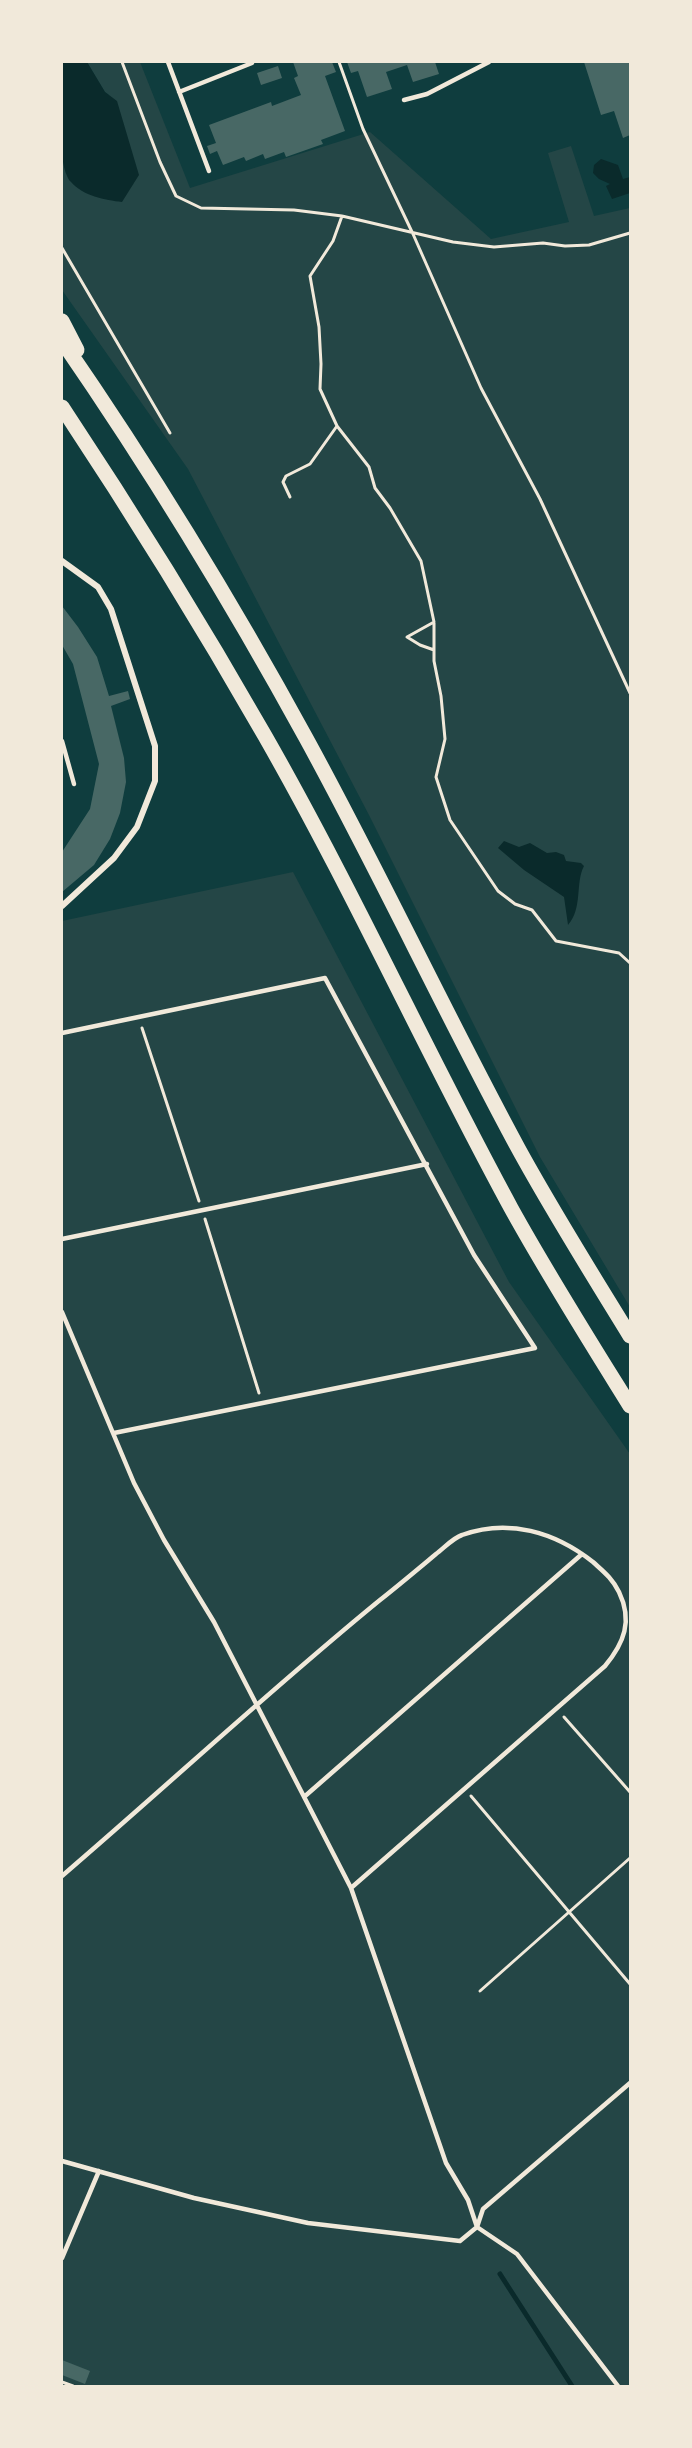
<!DOCTYPE html>
<style>
body{margin:0}
#map{position:relative;width:692px;height:2448px;overflow:hidden;background:#0f3d3e;font-family:Commissioner,sans-serif}
canvas{display:block}
.frame{position:absolute;inset:0;border:63px solid #f1e9da;pointer-events:none}
</style>
<div id="map">
<canvas width="692" height="2448"></canvas>
<div class="frame"></div>
</div>
<script>
const ctx = document.querySelector('canvas').getContext('2d');
ctx.lineJoin = 'round';
function paint(path, color) { ctx.fillStyle = color; ctx.fill(path, 'evenodd'); }
function strokePath(path, color, width, dash) { ctx.strokeStyle = color; ctx.lineWidth = width; ctx.lineCap = dash ? 'butt' : 'round'; ctx.setLineDash(dash || []); ctx.stroke(path); }
paint(new Path2D(`
 M87 62H140L190 188 370 132 491 239 569 222 548 153 571 146 594 216 630 208V1307L540 1157 369 815 188 469 62 290V157L66 174 109 95 105 92Z
 M293 872 509 1282 630 1454V2386H62V921Z`), '#244646');
paint(new Path2D(`
 M62 62H87L105 92 117 101 139 175 122 202C105 200 83 196 71 182 55 164 62 87 62 62Z
 M601 159 618 165 623 179 630 177V193L612 199 606 186 610 184 599 179 593 173 594 165Z
 M504 841 519 847 530 843 547 853 556 852 564 855 566 861 581 863 584 866C575 883 583 908 568 925L564 897 524 870 498 848Z`), '#0a2a2b');
strokePath(new Path2D(`
 M500 2274 572 2386`), '#0a2a2b', 5);
paint(new Path2D(`
 M293 62H332L336 72 325 76 345 131 321 140 323 144 286 157 284 152 265 159 263 154 246 161 244 157 223 165 217 151 210 154 207 146 216 143 209 125 271 102 272 106 301 95 294 78 298 76Z
 M347 62H435L439 74 413 82 407 65 386 72 392 89 367 97 358 71 351 73Z
 M584 62H630V135L623 138 614 111 601 115Z
 M278 66 282 78 261 85 257 73Z
 M62 606 78 627 97 657 109 696 128 691 130 699 111 706 124 758 126 782 120 813 110 839 94 865 62 892V852L90 809 99 764 73 664 62 645Z
 M62 2360 90 2371 85 2384 62 2375Z`), '#486865');
strokePath(new Path2D(`
 M122 62 160 162 176 196 201 208 294 210 342 216 453 242 494 247 543 243 565 246 589 245 630 233
 M339 62 363 129 413 234 481 388 540 499 630 693
 M342 216 333 241 310 276 319 327 321 364 320 389 337 426 369 467 375 488 390 508 421 561 434 622V661L441 696 445 739 436 777 450 820 498 891 515 904 532 910 556 941 619 953 630 963
 M62 248 170 433
 M290 497 283 482 286 476 310 464 337 426
 M434 650 420 645 407 637 434 622
 M142 1028 199 1201
 M205 1219 259 1393
 M564 1717 630 1792
 M471 1796 630 1984
 M480 1991 630 1858
 M62 2382 73 2386`), '#f1e9da', 3);
strokePath(new Path2D(`
 M168 62 209 171
 M179 92 252 63
 M404 100 427 94 489 62
 M62 741 74 784
 M62 1033 325 978 474 1255 535 1348 114 1433
 M62 1239 427 1164
 M62 1312 134 1483 164 1540 214 1622 351 1888 446 2163 468 2200 477 2227
 M304 1797 582 1554
 M62 1876C168 1785 271 1689 380 1600 399 1585 418 1569 436 1554 444 1548 453 1538 462 1535 508 1518 555 1532 593 1562 604 1572 612 1578 619 1592 633 1621 624 1643 605 1666L351 1888
 M62 2161 194 2198 308 2223 460 2241 477 2227 517 2254 618 2386
 M477 2227 483 2209 630 2083
 M62 2258 99 2171`), '#f1e9da', 4.5);
strokePath(new Path2D(`
 M62 561 98 587 111 609 155 746V781L137 827 114 858 62 906`), '#f1e9da', 6);
strokePath(new Path2D(`
 M62 321 77 350
 M62 341C151 470 231 601 306 738 380 873 445 1013 518 1148 553 1212 592 1274 630 1336
 M62 407C133 514 201 624 265 736 353 890 426 1052 511 1208 548 1275 589 1340 630 1406`), '#f1e9da', 15);
</script>
